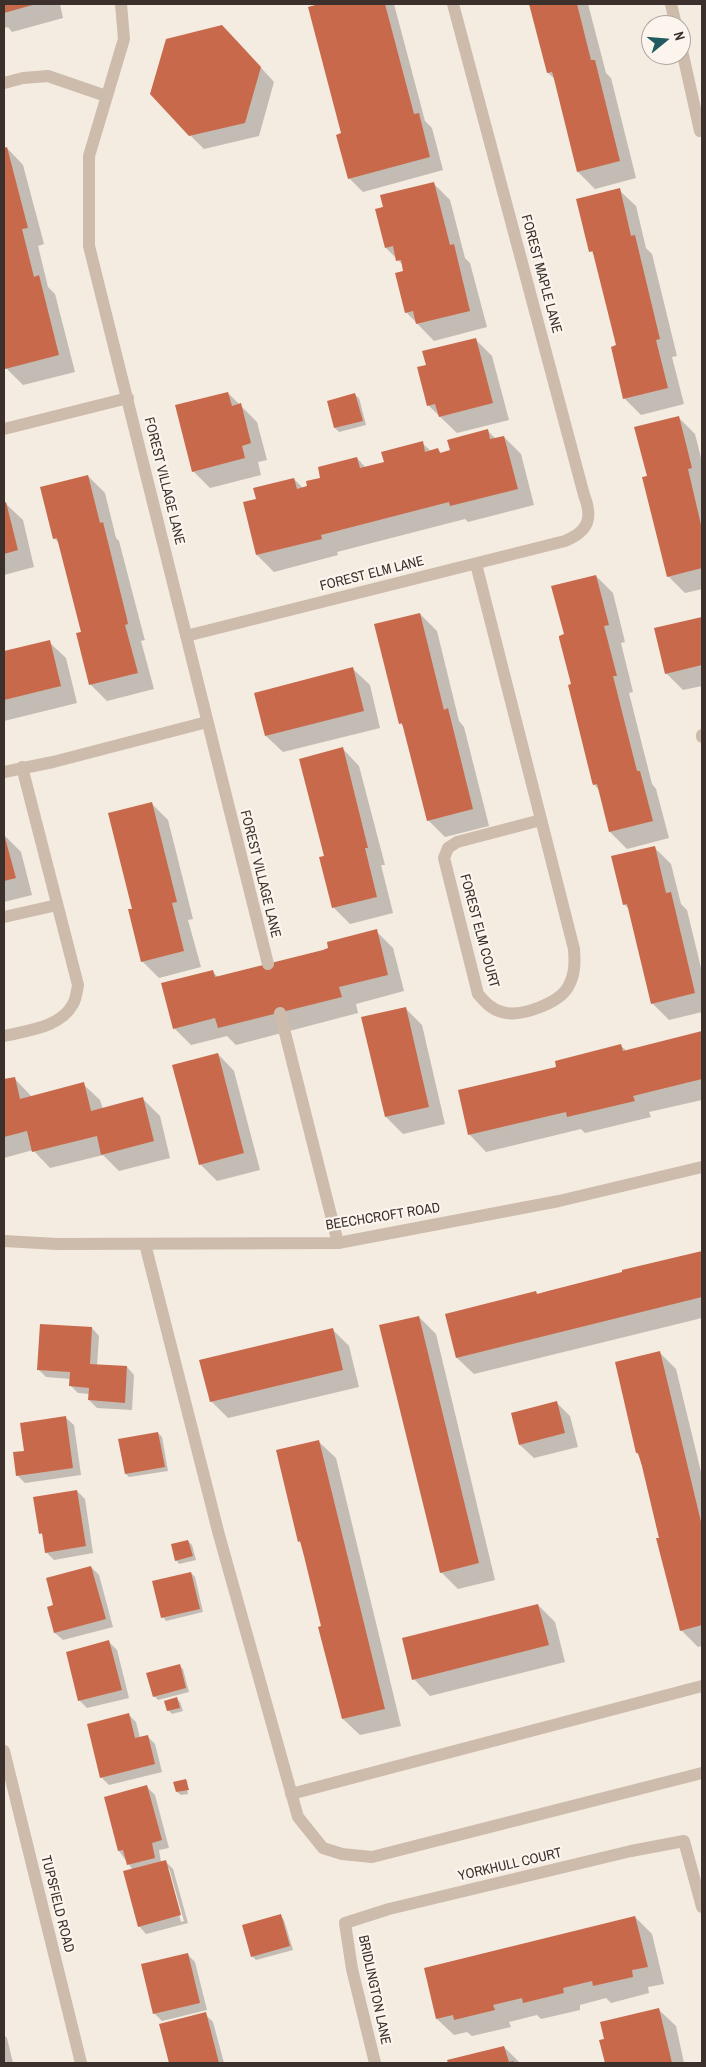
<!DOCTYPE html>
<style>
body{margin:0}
#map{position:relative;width:706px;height:2067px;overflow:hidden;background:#f4ebe1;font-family:"Archivo Narrow",sans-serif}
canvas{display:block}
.frame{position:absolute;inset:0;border:5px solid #3b302b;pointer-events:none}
.north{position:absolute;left:641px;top:15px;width:50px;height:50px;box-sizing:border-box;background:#fbf5ee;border:1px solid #aea6a0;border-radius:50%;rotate:73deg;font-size:14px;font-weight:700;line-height:20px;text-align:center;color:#3b302b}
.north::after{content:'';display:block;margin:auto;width:18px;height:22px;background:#1f5a5e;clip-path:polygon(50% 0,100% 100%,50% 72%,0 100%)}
</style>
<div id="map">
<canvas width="706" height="2067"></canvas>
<div class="frame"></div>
<div class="north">N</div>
</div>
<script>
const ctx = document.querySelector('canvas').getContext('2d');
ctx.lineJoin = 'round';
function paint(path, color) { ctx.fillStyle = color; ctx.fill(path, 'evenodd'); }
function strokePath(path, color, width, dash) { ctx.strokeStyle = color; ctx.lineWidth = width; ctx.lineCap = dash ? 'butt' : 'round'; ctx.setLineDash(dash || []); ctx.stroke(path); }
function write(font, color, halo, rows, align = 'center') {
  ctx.font = font + ' "Archivo Narrow",sans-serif'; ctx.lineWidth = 4.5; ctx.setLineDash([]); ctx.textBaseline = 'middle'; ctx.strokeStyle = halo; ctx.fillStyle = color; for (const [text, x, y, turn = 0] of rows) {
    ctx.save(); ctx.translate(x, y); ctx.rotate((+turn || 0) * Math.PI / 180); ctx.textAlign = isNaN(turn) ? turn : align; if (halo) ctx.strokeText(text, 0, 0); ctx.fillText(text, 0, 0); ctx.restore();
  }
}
paint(new Path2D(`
 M4 4H60L63 18 12 32 8 27 4 28Z
 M324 4H394L425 121 432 128 443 170 363 192 349 178 343 134 309 8Z
 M531 4H588L606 73 611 78 636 178 595 189 578 172 556 80 548 73Z
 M236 40 274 82 259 136 204 149 190 135Z
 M7 148 23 165 44 244 38 246 48 287 55 294 75 372 23 385 6 368 4 363V149Z
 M433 183 450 200 465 258 470 263 487 327 434 341 406 312 404 266 386 248 376 210Z
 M619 190 636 206 646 248 652 254 677 356 672 357 684 404 641 415 624 398 618 346 595 256 591 251Z
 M475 339 492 356 509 420 457 433 428 405 427 366Z
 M228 393 257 422 267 460 258 462 261 475 210 488 193 471Z
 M355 395 359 398 366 425 339 432 335 428 329 401Z
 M678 417 695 434 702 462V589L685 593 668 576 648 477Z
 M487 430 496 439 504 437 521 454 534 505 468 522 465 519 337 552 338 555 274 572 257 555 244 503 257 500 294 479 303 488 357 458 366 468 385 463 422 443 431 451 438 450 442 454 452 451Z
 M88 476 105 493 116 538 119 541 144 637 145 640 141 641 154 689 107 701 91 685 82 633 60 544 54 538Z
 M4 504H6L23 520 34 567 4 575Z
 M596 576 613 593 625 642 621 643 633 692 629 693 652 784 656 789 669 838 627 849 610 832 599 790 594 784 573 685 565 635Z
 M420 614 437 631 459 721 464 727 489 826 445 837 428 820 405 728 400 723Z
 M702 618V686L683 690 666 673 656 629Z
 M49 642 66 658 77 703 4 721V653Z
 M353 669 370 685 380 728 283 752 266 736Z
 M343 749 359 766 385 865H381L393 913 350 924 333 907 325 857Z
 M151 803 168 820 193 919 188 920 201 967 159 978 142 961 134 910Z
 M4 835 21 852 32 895 4 902Z
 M654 847 671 864 681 904 687 910 702 972V1012L669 1020 652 1003 630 910 624 904Z
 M376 931 393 948 404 991 356 1004 358 1013 236 1045 227 1036 191 1045 174 1028 212 971 219 978 330 949Z
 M405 1008 422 1025 445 1124 403 1134 386 1117 363 1018Z
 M702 1033V1100L649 1112 651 1117 585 1133 581 1129 486 1152 470 1135 459 1091 557 1067 621 1046 627 1051Z
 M218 1054 234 1071 260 1170 217 1181 200 1164Z
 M14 1078 32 1097 83 1084 100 1100 103 1109 143 1099 160 1116 170 1158 119 1171 103 1155 50 1168 33 1150 4 1158V1081Z
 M702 1252V1318L474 1374 457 1358 535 1292 538 1295Z
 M419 1317 436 1334 495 1580 458 1589 441 1572Z
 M92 1328 99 1336 97 1366 127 1367 134 1375 132 1410 97 1408 89 1400 90 1394 78 1393 71 1386V1379L46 1377 38 1369Z
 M332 1329 349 1346 359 1387 228 1418 211 1401Z
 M659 1352 676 1369 702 1476V1646L698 1647 681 1630 640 1457 637 1453Z
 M556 1402 570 1416 578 1447 534 1458 520 1445Z
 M66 1418 74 1425 81 1475 25 1483 17 1475 25 1452Z
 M158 1433 162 1437 168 1471 129 1477 126 1474Z
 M319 1442 336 1458 401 1726 360 1735 343 1719 303 1545 299 1541Z
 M77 1491 85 1499 93 1553 54 1560 46 1552 44 1536 40 1533Z
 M188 1541 192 1545 196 1560 179 1564 176 1560Z
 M91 1567 99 1575 113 1627 63 1640 55 1633 48 1608 55 1606Z
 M191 1573 195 1577 203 1612 166 1621 163 1617Z
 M538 1605 555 1622 565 1662 430 1696 414 1679Z
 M109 1642 117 1650 129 1698 87 1708 79 1700Z
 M179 1665 183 1669 189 1692 158 1700 154 1696Z
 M177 1699 180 1702 183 1711 172 1714 168 1710Z
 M128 1714 136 1722 140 1738 147 1736 155 1744 162 1772 109 1785 101 1777Z
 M186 1780 188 1783H186L188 1794 181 1795 177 1792Z
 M147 1787 155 1795 169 1848 159 1850 161 1862 165 1861 173 1869 188 1923 146 1934 139 1926 133 1870 119 1851ZM167 1868H169L184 1921 181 1922Z
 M281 1916 284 1920 293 1950 256 1960 252 1956Z
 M635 1917 652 1934 664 1984 648 1987 649 1993 611 2003 606 1998 580 2005V2010L541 2019 537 2015 509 2022 511 2027 472 2036 467 2032 454 2035 437 2019Z
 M187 1954 195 1962 207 2010 162 2021 154 2013Z
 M659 2010 676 2026 684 2063H606L601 2041Z
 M205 2014 213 2022 224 2063H170L161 2025Z
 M4 2035 7 2038 13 2063H4Z
 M504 2047 520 2063H449L448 2061Z`), '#0003');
paint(new Path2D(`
 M4 4H36L4 13Z
 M319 4H385L414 114 419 113 430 157 348 179 336 135 341 133 308 7Z
 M529 4H577L591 60H595L620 161 577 172 553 75 552 72 547 73Z
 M222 25 261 67 245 123 189 136 150 94 166 39Z
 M7 147 28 228 22 229 34 277 39 275 59 355 5 369 4 148Z
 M434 182 450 245 454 244 470 311 416 324 413 311 405 313 395 273 403 271 401 260 396 261 393 246 385 248 375 209 383 207 380 195Z
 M620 188 631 236 635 235 660 339 656 340 668 388 623 399 611 347 616 345 593 253V251L589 252 576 199Z
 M476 338 493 403 439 417 435 404 427 406 417 367 426 365 422 351Z
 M228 392 232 406 241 403 251 443 242 446 245 458 192 472 175 405Z
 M355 393 363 421 334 428 327 401Z
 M679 416 692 468 688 469 702 529V568L667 577 642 477 647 476 634 427Z
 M488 429 490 439 504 436 518 489 450 506 449 502 321 535 322 539 256 555 243 502 256 499 253 488 294 478 297 489 307 486 306 481 320 478 318 467 357 457 360 468 384 462 381 452 423 441 425 452 438 448 440 453 450 450 447 440Z
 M88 475 100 523 103 522 104 526 127 619 128 624 125 625 138 673 89 685 76 633 81 632 57 538 53 539 40 487Z
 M6 502 18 550 4 554V503Z
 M596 575 609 625 604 626 617 676H613L637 771H640L653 821 609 832 597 784 593 785 592 782 568 685 571 684 559 638V636L564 634 551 586Z
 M420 613 444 710 448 708 473 809 427 821 402 723 399 724 374 624Z
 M702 617V665L665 674 654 628Z
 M50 640 61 686 4 700V651Z
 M353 667 364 711 265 736 254 693Z
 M343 747 368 848H365L377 897 332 908 319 857 324 856 299 759Z
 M152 802 177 902 172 903 184 951 141 962 128 909H132L108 813Z
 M4 834 16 878 4 881Z
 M655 846 666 893 671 892 695 993 651 1004 627 904 623 905 611 856Z
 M377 929 388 975 339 987 342 997 218 1028 215 1018 173 1029 161 983 213 970 215 977 323 950 328 948 327 942Z
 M406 1007 429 1107 385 1117 361 1017Z
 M702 1031V1079L633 1096 635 1101 567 1117 566 1112 468 1135 458 1090 556 1067 555 1061 621 1044 623 1051Z
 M218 1053 244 1153 199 1165 172 1065Z
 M15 1077 20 1099 84 1082 91 1111 143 1097 154 1141 101 1155 97 1136 32 1152 27 1131 4 1137V1079Z
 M702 1251V1297L456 1358 445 1314 536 1291 537 1294 548 1291 622 1272V1270Z
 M419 1316 479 1563 440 1573 379 1325Z
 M40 1324 92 1327 90 1364 127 1366 125 1403 88 1400 89 1388 69 1386 70 1372 37 1370Z
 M333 1328 343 1370 210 1402 199 1360Z
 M660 1351 702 1526V1625L680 1631 656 1538H659L642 1466 638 1453H636L615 1362Z
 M557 1401 565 1433 519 1445 511 1413Z
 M66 1416 73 1468 16 1476 13 1452 24 1451 20 1423Z
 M158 1432 165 1467 125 1474 118 1439Z
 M319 1440 385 1709 342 1719 318 1627 321 1626 304 1556 300 1541 298 1542 276 1450Z
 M77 1490 86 1546 45 1553 42 1533 39 1534 33 1497Z
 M188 1540 193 1556 175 1561 171 1544Z
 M91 1566 106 1619 54 1633 47 1607 53 1605 46 1578Z
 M191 1572 200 1609 161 1618 152 1581Z
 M538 1604 549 1645 412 1680 402 1638Z
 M109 1640 122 1690 78 1701 66 1652Z
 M180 1664 186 1688 153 1697 146 1673Z
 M177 1697 180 1708 167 1711 164 1701Z
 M129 1713 135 1738 148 1735 155 1764 100 1778 87 1724Z
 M186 1779 189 1790 176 1792 173 1782Z
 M147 1785 162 1840 152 1843 155 1858 127 1865 123 1850 118 1851 104 1797Z
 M166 1860 181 1915 138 1927 123 1871Z
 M281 1914 290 1946 251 1957 242 1925Z
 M635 1916 648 1967 632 1970 633 1977 593 1986 592 1981 563 1988 564 1993 523 2003 522 1998 493 2005 495 2010 454 2020 453 2015 436 2019 424 1968Z
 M188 1953 200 2003 153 2014 141 1964Z
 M659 2008 672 2063H605L599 2040 604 2039 600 2022Z
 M206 2012 219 2063H169L159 2024Z
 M504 2046 509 2062 513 2061 514 2063H448L447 2060Z`), '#c8694b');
strokePath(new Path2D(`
 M121 4 124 39 89 156V246L268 964
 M671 4 676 25
 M681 46 700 131H702
 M4 83 23 78 48 76 106 96
 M4 429 128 398
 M476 564 574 949C575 963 575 975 568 987 559 1003 520 1018 502 1012 491 1009 485 1002 478 994L444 858 448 848 457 842 541 820
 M186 636 565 541C589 531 593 518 584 495L453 4
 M702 735V737
 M4 772 53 762 207 722
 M4 917 57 905
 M280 1013 338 1243
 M4 1036C28 1030 60 1028 73 1004 76 999 77 991 78 985L22 767
 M145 1244 219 1535 298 1817 323 1848 342 1854 372 1857 702 1773
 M291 1794 702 1686
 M375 2063 352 1969 345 1923 389 1909 631 1851 684 1841 702 1907`), '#cdbbac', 12);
strokePath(new Path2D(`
 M4 1241 57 1244 338 1243 559 1201 702 1167
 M4 1751 81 2063`), '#cdbbac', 12);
write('14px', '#3b302b', '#fbf5ee', [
 ["FOREST MAPLE LANE",541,274,75],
 ["FOREST VILLAGE LANE",164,481,76],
 ["FOREST ELM LANE",372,574,-14],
 ["FOREST VILLAGE LANE",260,874,76],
 ["FOREST ELM COURT",479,931,75],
 ["BEECHCROFT ROAD",383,1217,-9],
 ["YORKHULL COURT",510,1865,-13],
 ["TUPSFIELD ROAD",57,1904,76],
 ["BRIDLINGTON LANE",374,1990,78]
]);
</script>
